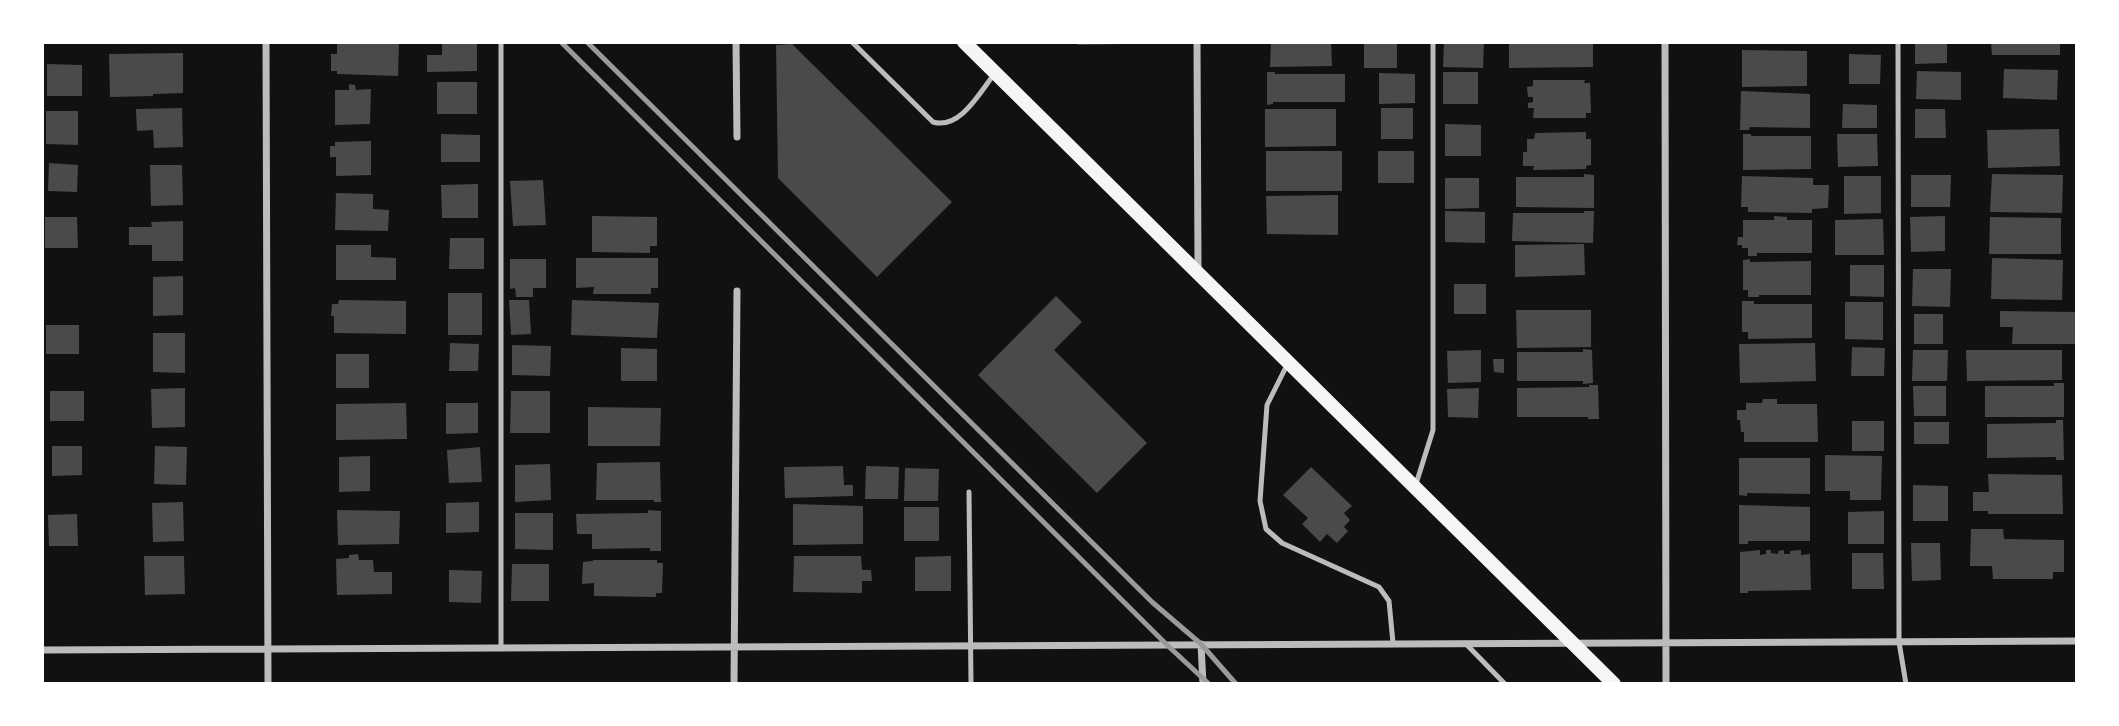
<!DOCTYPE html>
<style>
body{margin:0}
#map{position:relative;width:2119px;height:726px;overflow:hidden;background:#111;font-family:Lato,sans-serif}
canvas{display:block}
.frame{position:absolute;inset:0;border:44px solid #fff;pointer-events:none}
</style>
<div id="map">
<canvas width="2119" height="726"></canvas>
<div class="frame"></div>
</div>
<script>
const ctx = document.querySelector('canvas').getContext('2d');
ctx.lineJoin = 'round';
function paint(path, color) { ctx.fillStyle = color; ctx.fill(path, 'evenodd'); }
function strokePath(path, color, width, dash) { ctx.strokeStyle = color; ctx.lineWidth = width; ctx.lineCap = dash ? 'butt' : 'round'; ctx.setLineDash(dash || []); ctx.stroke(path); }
paint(new Path2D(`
 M337 42H399L398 76 337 74V71H331V54H337Z
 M442 42H477V71L427 72V55H442Z
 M1078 42H1121V44L1078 45Z
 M1271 42H1331L1332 66 1270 67Z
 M1364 42H1397V68H1364Z
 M1444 42H1484L1483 68 1443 67Z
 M1509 42H1593V67L1509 68Z
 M1915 42H1947V63L1915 64Z
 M1991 42H2060V55H1992Z
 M792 44 952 202 877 277 778 178 776 45Z
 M1742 50 1807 51V86L1742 87Z
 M183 53V93L153 94V96L110 97 109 54Z
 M1849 54 1881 55 1880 84H1849Z
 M47 64 82 65V96H47Z
 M2004 69 2058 70 2057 100 2003 98Z
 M1917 71 1961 72V100L1916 99Z
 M1267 72H1275V74H1345V102H1273V104L1267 105Z
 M1443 72H1478V104H1443Z
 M1379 73 1415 74V103L1379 104Z
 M1533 80H1585L1584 83H1590L1591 113H1586V118H1533L1534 108H1528V103L1533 102V97H1528L1527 87 1533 86Z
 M437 82H477V114H437Z
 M349 84 355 85 356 90 371 89 370 124 335 125V90H349Z
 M1741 91 1810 94V128L1750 127 1749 130H1740Z
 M1843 104 1877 105V128H1842Z
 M182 108 183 147 154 148 153 130 137 131 136 109Z
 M1381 108H1413V139H1381Z
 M1265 109H1336V146L1265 147Z
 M1915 109H1945L1946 138H1915Z
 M46 111H78V145L46 144Z
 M1445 124 1481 125V156H1445Z
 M2059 129 2060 166 1988 168 1987 130Z
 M1586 132V139H1591V165L1586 166V169L1533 170 1534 166H1523V152H1527V139H1534L1535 133Z
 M441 134 480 135V162H441Z
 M1743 134H1751V136H1811V169L1743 170Z
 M1837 134H1877L1878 166 1838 167Z
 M371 141V175L336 176V157H330V146H335V142Z
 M1266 151H1342V191H1266Z
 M1378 151H1414V183H1378Z
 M49 163 78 165 77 192 48 191Z
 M150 165H182L183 205 151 206Z
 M1584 174 1594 175V208L1516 207V177H1584Z
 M1992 174 2063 175 2062 213 1990 212Z
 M1911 175H1951L1950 207H1911Z
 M1742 176 1813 178V185H1829L1828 208 1812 209V213L1748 212V207H1741Z
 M1844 176H1881V213L1844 214Z
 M1445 178H1479V208L1445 209Z
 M543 180 546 225 513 226 510 181Z
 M478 184V218H442L441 185Z
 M336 193 373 194V209L389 210 388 231 335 230Z
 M1338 195V235L1267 234 1266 196Z
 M1445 211 1485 212V243L1445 242Z
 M1584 211H1594L1593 243 1512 241 1513 213H1584Z
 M592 216 657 217V246H650V253L592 252Z
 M1774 216 1787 217V220H1812V253H1757V256H1748V248H1742V245H1737L1738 237H1743V220H1774Z
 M1945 216V251L1911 252 1910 217Z
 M45 217H77L78 248H45Z
 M1990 217 2061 218V254H1989Z
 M1883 219 1884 255H1835V220Z
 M183 221V261H152V245H129V227H152L151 222Z
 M450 238H484V269H449Z
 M1584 244 1585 275 1515 277V245Z
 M336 245H371V257L396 258V280H336Z
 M576 258H658V288H651V294H593L594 287 576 288Z
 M1992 258 2063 260 2062 300 1991 299Z
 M510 259H546V288H533V297H516L515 288 510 289Z
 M1750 259V262L1811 261V295H1759V297H1748V290H1743V260Z
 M1850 265H1884V297L1850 296Z
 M1913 269H1951L1950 307 1912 306Z
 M183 276V315L153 316V277Z
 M1454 284H1486V314H1454Z
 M448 293H482V335H448Z
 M1056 296 1082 322 1054 350 1147 443 1097 493 978 375Z
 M339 300 406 301V334L334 333V316H331L332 304H338Z
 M509 300H529L531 334 511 335Z
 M572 300 659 303 657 338 571 335Z
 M1742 301H1754V304H1812V338L1748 339V332H1742Z
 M1845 302H1883V340L1845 339Z
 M1516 310H1591V347L1517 348Z
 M2000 311 2077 312V344H2012L2013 327H2000Z
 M1914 314H1943V344H1914Z
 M46 325H79V354H46Z
 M153 333H185V373L153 372Z
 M450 343 479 344 478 371H449Z
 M1815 343 1816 381 1740 383 1739 344Z
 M512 345 551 346 550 376 512 375Z
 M1852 347 1885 348 1884 376H1851Z
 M621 348 657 349V381H621Z
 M1583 349 1592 350 1593 383 1583 384V381H1517V352H1583Z
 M1481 350V382L1448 383 1447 351Z
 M1913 350H1948L1947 381H1912Z
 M1966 350H2062V380L1967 381Z
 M336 354H369V388H336Z
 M1493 359H1504V373L1494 372Z
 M2054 383H2064V417H1985V386H2054Z
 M1589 385H1598L1599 419H1588V417H1517V388L1589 387Z
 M1913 386H1946V416H1914Z
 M185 388V427L152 428 151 389Z
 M1479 388 1478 418 1448 417 1447 389Z
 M50 391H84V421H50Z
 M511 391H550V433H510Z
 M1763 399H1777V404H1817L1818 442H1744V432H1741L1740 420H1737V410H1746V403H1762Z
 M406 403 407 439 336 440V404Z
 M446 403H478V433L446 434Z
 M588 407 661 408 660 446H588Z
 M2056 420H2063L2064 460H2056V457L1987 458V424L2056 423Z
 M1852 421H1884V451H1852Z
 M1914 422H1949V444H1914Z
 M52 446H82V475L52 476Z
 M155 446 187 447 186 485 154 484Z
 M480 447 482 482 449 483 447 450Z
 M1825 455 1882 456 1881 500H1850V491H1825Z
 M370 456V491L339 492V457Z
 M1739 458H1810V494L1747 493V496L1739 495Z
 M660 462 661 502H654V500H596L597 463Z
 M550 464 551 500 515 502V465Z
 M843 466 844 485H853V496L785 498 784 467Z
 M866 466 899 467 898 499H865Z
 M1311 467 1352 506 1344 513 1350 520 1344 527 1348 531 1337 543 1327 534 1320 542 1302 524 1308 518 1283 495Z
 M905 468 939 469 938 501H904Z
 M1988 474 2062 475 2063 514H1988V511H1973V492H1989Z
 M1913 485 1948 486V521H1913Z
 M183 502 184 541 153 542 152 503Z
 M479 502V532L446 533V503Z
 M793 504 863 506V544L793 545Z
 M1739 505 1810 507V541H1748V544H1739Z
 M904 507H939V541H904Z
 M337 510 400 511 399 544 338 545Z
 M648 510 661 511V551H650V548L592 549V534H577L576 514 648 513Z
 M1884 511V544H1848V512Z
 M515 513H553V550L515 549Z
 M77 514 78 546H49L48 515Z
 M1971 529H2003L2004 539 2064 540V572H2053V579H1993L1992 566H1970Z
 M1911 543H1940L1941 580 1912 581Z
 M1760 550V555L1766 554V550H1771V553L1778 554V551L1784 550V554H1790V551L1801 550V555L1810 554 1811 590 1748 591V593H1740V552Z
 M1852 553H1883L1884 589H1852Z
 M358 554 359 560H373L374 572H392V594L337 595 336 559 349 558V555Z
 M144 556H184L185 594 145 595Z
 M794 556H861L862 570H871L872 581H862V593L793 592Z
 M951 556V591H915V557Z
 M593 560H657V563H663L662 593H656V597L594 596V583L582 584 583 562 593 561Z
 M512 564H549V601H511Z
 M449 570 482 571 481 603 449 602Z`), '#4a4a4a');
strokePath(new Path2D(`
 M852 42 933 122C960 130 980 92 995 73
 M1898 42 1899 642 1906 684
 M1288 363 1267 405 1260 501 1266 529 1282 543 1379 587 1389 601 1393 643
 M1416 484 1433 430V42
 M969 492 971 684
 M1466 644 1505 684
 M501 648V42`), '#bcbcbc', 5);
strokePath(new Path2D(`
 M266 42 268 684
 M736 42 737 137
 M1197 42 1198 269
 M1665 42 1666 684
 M1201 644 1203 684
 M42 650 2077 641
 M734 684 737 291`), '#bcbcbc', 7);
strokePath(new Path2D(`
 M964 42 1614 684`), '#f5f5f5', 14);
strokePath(new Path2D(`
 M561 42 1166 644 1209 684
 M587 42 1152 602 1201 644 1236 684`), '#9a9a9a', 5);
</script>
